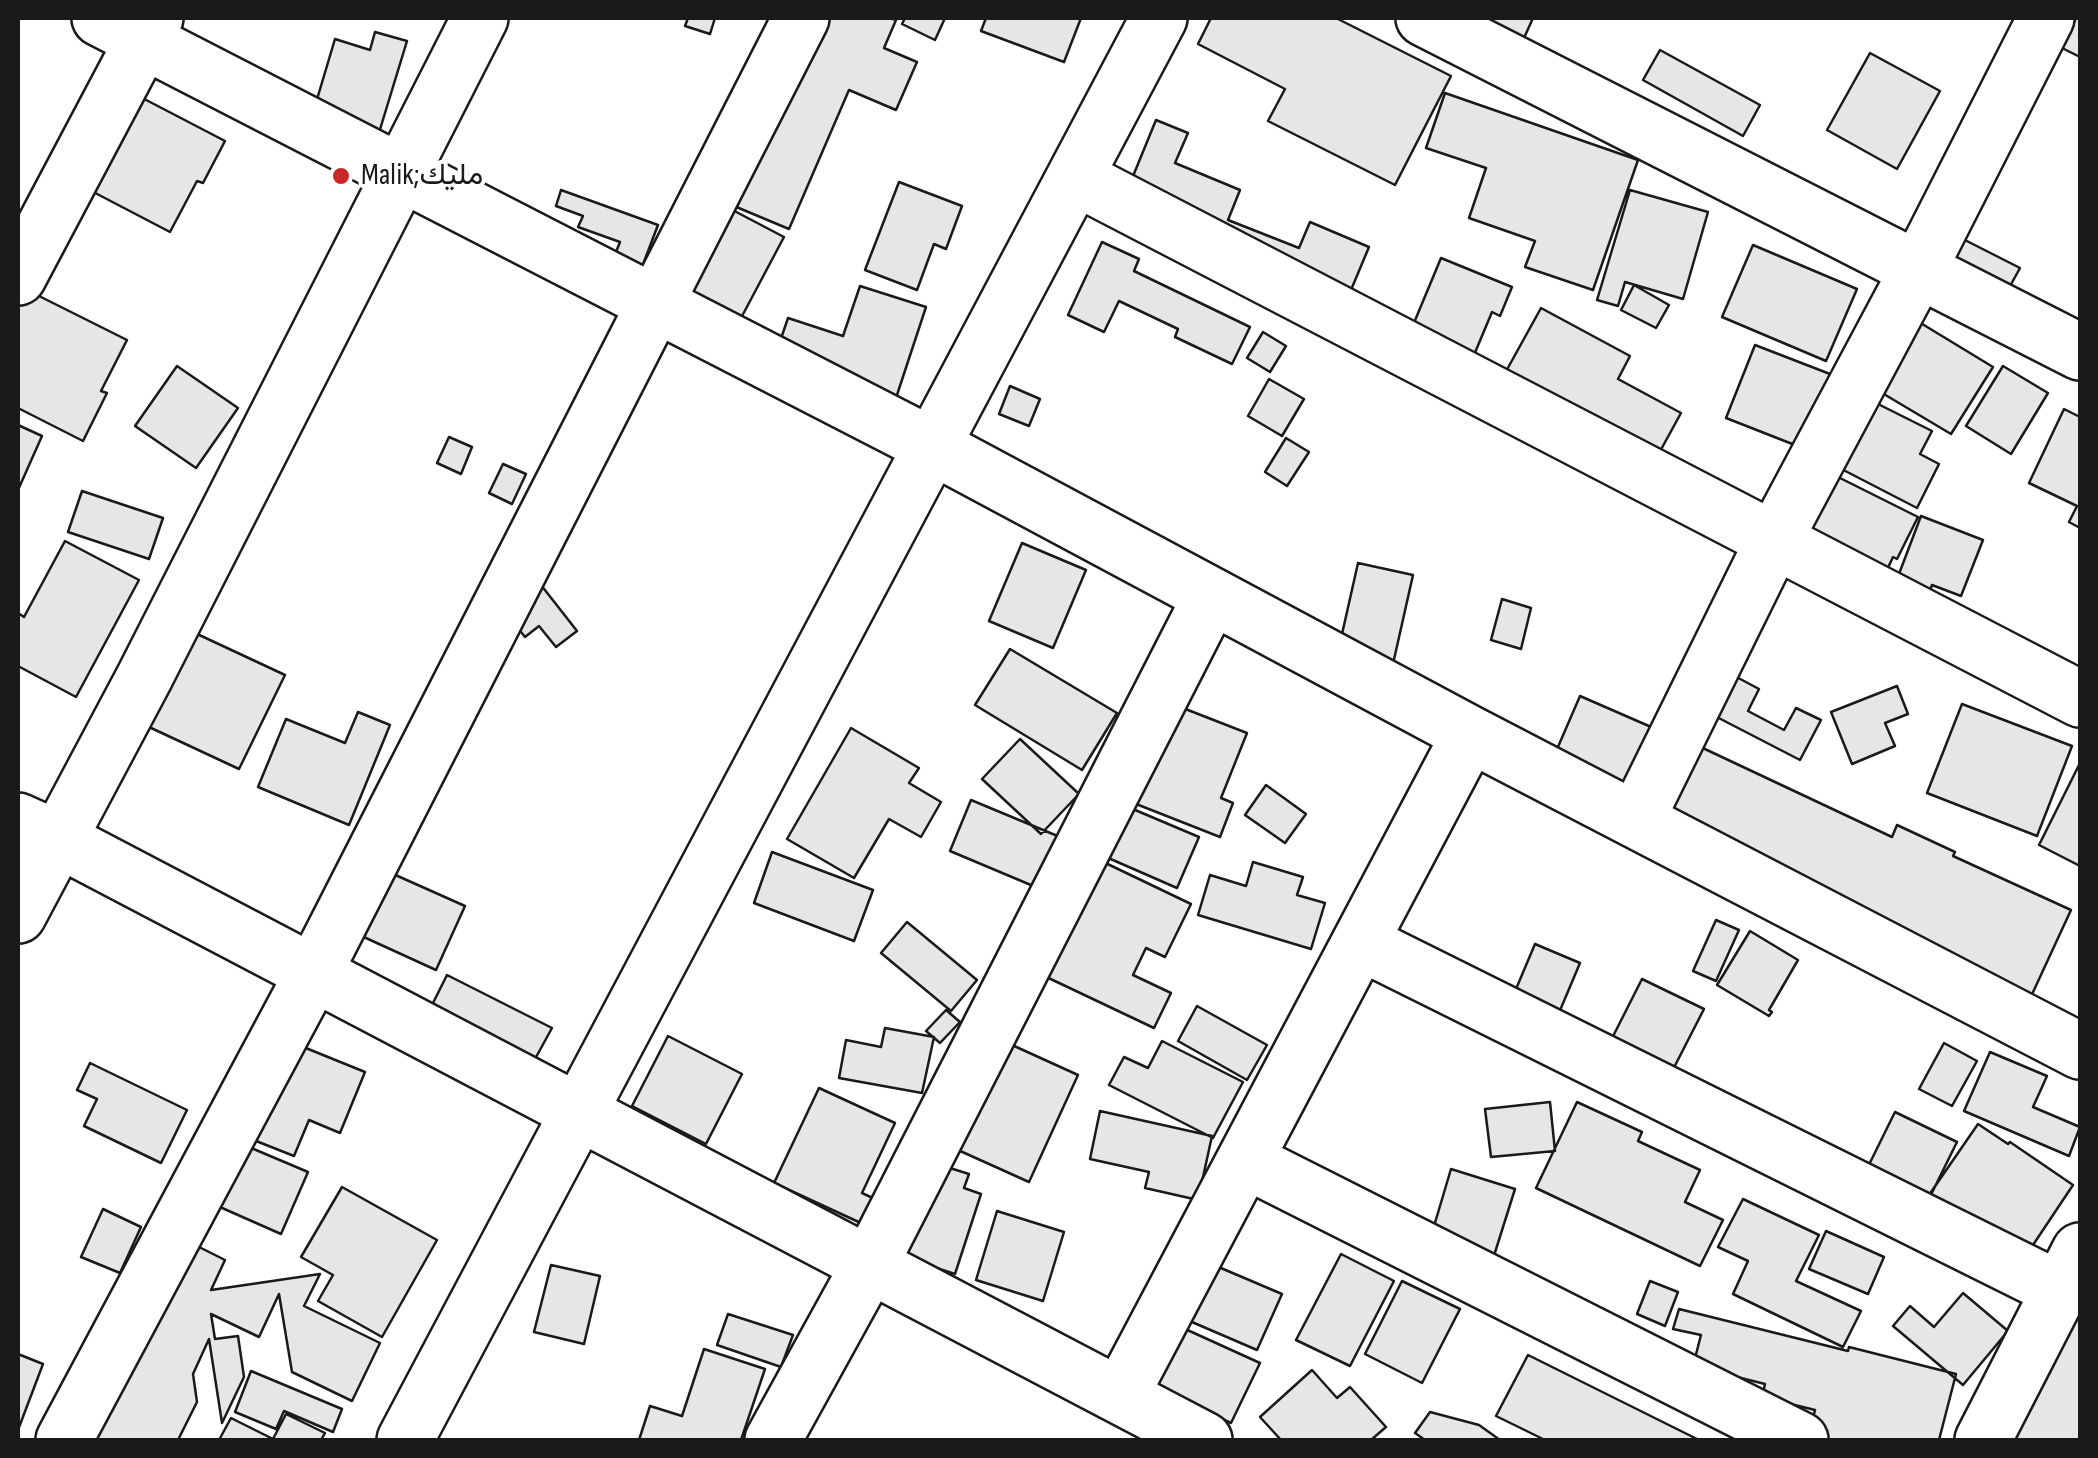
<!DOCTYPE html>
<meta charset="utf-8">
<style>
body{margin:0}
#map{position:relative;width:2098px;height:1458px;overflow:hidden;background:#fff;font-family:"Sofia Sans Condensed",sans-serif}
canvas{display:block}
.frame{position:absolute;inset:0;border:20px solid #1a1a1a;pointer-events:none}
</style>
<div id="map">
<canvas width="2098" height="1458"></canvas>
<div class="frame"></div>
</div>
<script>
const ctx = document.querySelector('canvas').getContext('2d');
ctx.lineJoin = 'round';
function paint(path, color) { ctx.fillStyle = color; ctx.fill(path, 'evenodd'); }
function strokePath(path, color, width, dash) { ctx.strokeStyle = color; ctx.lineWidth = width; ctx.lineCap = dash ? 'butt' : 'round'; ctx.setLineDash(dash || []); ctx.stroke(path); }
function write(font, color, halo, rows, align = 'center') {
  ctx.font = font + ' "Sofia Sans Condensed",Vazirmatn,sans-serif'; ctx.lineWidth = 8; ctx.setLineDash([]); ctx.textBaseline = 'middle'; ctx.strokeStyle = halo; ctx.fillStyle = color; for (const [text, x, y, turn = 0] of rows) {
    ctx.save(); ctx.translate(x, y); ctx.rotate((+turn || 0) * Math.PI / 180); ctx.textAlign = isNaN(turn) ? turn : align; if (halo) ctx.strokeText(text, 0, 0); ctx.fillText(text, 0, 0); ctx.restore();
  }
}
const building = new Path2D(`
 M688 18H715L710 34 685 26Z
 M816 18H890L896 20 884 48 917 62 896 110 849 90 789 229 734 206Z
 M905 18H945L935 40 902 24Z
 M986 18H1081L1064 62 981 31Z
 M1211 18H1336L1451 76 1395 185 1268 121 1285 89 1198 44Z
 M1473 18H1533L1524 38Z
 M2076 18H2080V57L2062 48Z
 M375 32 407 41 378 136 312 116 335 39 370 50Z
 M1660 50 1760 105 1743 136 1643 80Z
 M1870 53 1940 91 1897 169 1827 130Z
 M127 90 225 141 203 183 197 181 170 232 78 184Z
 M1445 93 1638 160 1593 290 1525 267 1535 241 1469 218 1486 168 1426 148Z
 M1156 120 1188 133 1175 163 1240 190 1228 220 1299 248 1310 222 1369 247 1346 302 1122 203Z
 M899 182 962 206 946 249 934 244 917 290 865 270Z
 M561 190 658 225 642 267 614 257 620 242 578 227 583 216 556 206Z
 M1630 190 1708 212 1683 299 1625 282 1618 306 1597 300Z
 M723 205 784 237 732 335 671 304Z
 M1959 237 2020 268 2003 299 1943 269Z
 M1102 242 1139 259 1134 271 1250 327 1232 364 1175 337 1178 329 1119 301 1104 332 1068 315Z
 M1753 245 1857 289 1826 361 1722 317Z
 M1441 258 1512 287 1500 316 1492 312 1474 355 1411 330Z
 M1634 285 1669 305 1656 328 1621 310Z
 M860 286 926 307 894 404 772 365 788 318 843 336Z
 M21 287 127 340 101 391 107 393 83 441 18 408V294Z
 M1541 308 1630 356 1618 379 1681 413 1652 466 1499 384Z
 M1914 319 1993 367 1951 434 1872 387Z
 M1263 332 1286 346 1270 372 1247 358Z
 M1755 345 1830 374 1800 447 1726 418Z
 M177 366 238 408 196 468 135 426Z
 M2003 366 2048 393 2011 454 1966 426Z
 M1269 379 1304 399 1282 436 1248 416Z
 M1010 386 1040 399 1029 426 999 414Z
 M1860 395 1932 431 1920 454 1939 464 1917 508 1826 461Z
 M2064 409 2080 417V528L2069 522 2077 506 2029 483Z
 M18 425 42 436 18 490Z
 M449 437 472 447 461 474 437 463Z
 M1286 438 1309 452 1287 486 1265 472Z
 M503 464 526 474 512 504 489 493Z
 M1826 471 1918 517 1897 559 1893 557 1878 589 1789 546Z
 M82 491 163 518 149 559 68 532Z
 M1921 516 1983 540 1961 596 1932 585 1924 607 1891 595Z
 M65 541 139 580 76 697 18 666V613L24 617Z
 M1022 543 1086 570 1053 648 989 621Z
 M1358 563 1413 575 1393 664 1338 652Z
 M541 585 577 631 556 647 539 626 525 637 506 613Z
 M1502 599 1531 608 1521 649 1491 640Z
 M195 633 285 675 239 769 149 727Z
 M1010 649 1117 713 1082 770 975 705Z
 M1729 673 1759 689 1748 711 1784 730 1796 708 1821 720 1800 760 1709 713Z
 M1897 686 1908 714 1885 723 1895 746 1852 764 1831 712Z
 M1580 696 1658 730 1625 803 1548 770Z
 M1170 703 1247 733 1221 798 1233 803 1220 837 1131 802Z
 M1962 704 2072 746 2037 836 1927 793Z
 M358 712 390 725 349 825 258 787 286 719 345 743Z
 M851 728 919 768 909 783 941 802 921 837 889 819 854 878 787 839Z
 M1020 739 1079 794 1041 834 982 779Z
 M1690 742 1892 837 1897 825 1955 852 1953 856 2071 910 2028 1003 1650 828Z
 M2080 763V866L2039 845Z
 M1266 785 1306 814 1285 843 1245 815Z
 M971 800 1060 837 1038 888 950 851Z
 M1128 807 1199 837 1177 888 1106 857Z
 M772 852 873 890 854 941 754 903Z
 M1093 857 1191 904 1165 957 1146 948 1133 975 1171 993 1154 1028 1038 973Z
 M1253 862 1303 877 1297 895 1325 903 1311 949 1198 915 1210 875 1246 886Z
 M373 865 465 906 436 970 344 928Z
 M1716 920 1739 930 1716 981 1693 971Z
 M907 922 977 980 951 1011 881 953Z
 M1750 931 1798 960 1769 1010 1772 1012 1769 1016 1717 985Z
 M1535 944 1580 963 1553 1027 1508 1008Z
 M447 975 552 1028 535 1059 431 1007Z
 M1642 979 1704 1009 1663 1089 1602 1058Z
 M1197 1006 1267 1045 1247 1080 1178 1041Z
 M946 1010 960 1022 940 1043 926 1031Z
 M885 1028 934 1037 922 1093 839 1078 846 1040 881 1047Z
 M668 1036 742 1074 706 1144 632 1106Z
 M286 1040 365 1072 340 1133 309 1120 294 1156 246 1137Z
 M1001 1040 1078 1075 1029 1182 938 1141Z
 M1162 1041 1243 1082 1213 1138 1109 1085 1124 1057 1148 1068Z
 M1944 1043 1977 1061 1952 1106 1919 1089Z
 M1990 1052 2047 1076 2033 1107 2080 1127 2069 1156 1964 1111Z
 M90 1063 187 1110 161 1163 84 1126 97 1099 77 1090Z
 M819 1088 895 1123 862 1193 875 1199 863 1224 774 1183Z
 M1550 1102 1555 1151 1491 1157 1485 1109Z
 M1577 1102 1642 1132 1638 1141 1700 1170 1685 1202 1723 1220 1700 1266 1536 1188Z
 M1100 1111 1212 1136 1198 1200 1145 1188 1149 1172 1090 1159Z
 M1895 1112 1957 1142 1916 1225 1854 1195Z
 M1978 1124 2008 1144 2010 1142 2073 1185 2013 1275 1918 1211Z
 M230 1139 308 1172 281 1234 204 1200Z
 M937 1164 969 1174 964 1188 981 1194 955 1274 906 1258Z
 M1451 1169 1515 1189 1492 1262 1429 1243Z
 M342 1187 437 1240 382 1337 318 1301 333 1275 301 1257Z
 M1743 1199 1819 1235 1796 1281 1861 1311 1843 1347 1733 1294 1748 1261 1718 1247Z
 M103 1209 141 1227 120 1273 81 1257Z
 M997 1211 1064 1232 1043 1301 976 1280Z
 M1826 1231 1884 1257 1868 1294 1809 1269Z
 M179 1237 225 1260 211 1290 320 1274 304 1306 380 1343 352 1401 292 1372 279 1294 259 1337 211 1314 215 1339 238 1336 244 1377 222 1423 209 1339 193 1374 197 1402 178 1440H99L83 1433Z
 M1341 1254 1394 1281 1350 1366 1296 1340Z
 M1195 1257 1282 1294 1257 1350 1171 1313Z
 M551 1265 600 1276 584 1344 534 1332Z
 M2080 1274V1440H2001Z
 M1402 1281 1460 1309 1422 1383 1365 1354Z
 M1650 1281 1678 1292 1665 1326 1637 1314Z
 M1963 1293 2008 1331 1963 1385 1893 1326 1910 1306 1934 1327Z
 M1679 1309 1848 1351 1849 1347 1956 1374 1939 1440H1818L1808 1438 1815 1410 1762 1397 1765 1384 1693 1366 1701 1335 1673 1329Z
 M728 1314 793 1335 781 1367 717 1345Z
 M1172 1323 1260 1363 1231 1423 1145 1383Z
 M704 1349 765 1369 741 1440H639L650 1406 682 1416Z
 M18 1354 43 1364 18 1430Z
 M1528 1355 1699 1440H1545L1496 1416Z
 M1312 1370 1337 1398 1350 1387 1386 1427 1371 1440H1281L1260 1417Z
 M251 1371 342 1409 333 1432 284 1411 276 1429 235 1412Z
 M1430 1412 1479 1425 1500 1440H1425L1415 1433Z
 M286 1414 325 1433 321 1440H219L231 1418 273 1439Z`);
paint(building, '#e6e6e6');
strokePath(building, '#1a1a1a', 2.5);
const minor = new Path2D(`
 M100 18 932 446 1470 734 2080 1051
 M1424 18 2080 352
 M1075 177 2080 699
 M18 277 155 18
 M1636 820 1774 540 1918 270 2046 18
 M18 821 58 839 1204 1440
 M18 915 144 678 480 18
 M1360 942 2060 1290
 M1245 1160 1800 1440
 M1120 1396 1470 734
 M64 1440 314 972 801 18
 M405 1440 1159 18
 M773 1440 870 1264 1211 597
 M1983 1440 2080 1251`);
strokePath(minor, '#1a1a1a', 60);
strokePath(minor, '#fff', 55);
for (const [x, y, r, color] of [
 [341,176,10,"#c62828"]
]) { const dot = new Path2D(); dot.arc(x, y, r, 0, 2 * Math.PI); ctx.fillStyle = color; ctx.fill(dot); strokePath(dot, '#fff', 4); }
write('30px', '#1a1a1a', '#fff', [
 ["Malik;مليك",361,176]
], 'left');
</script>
